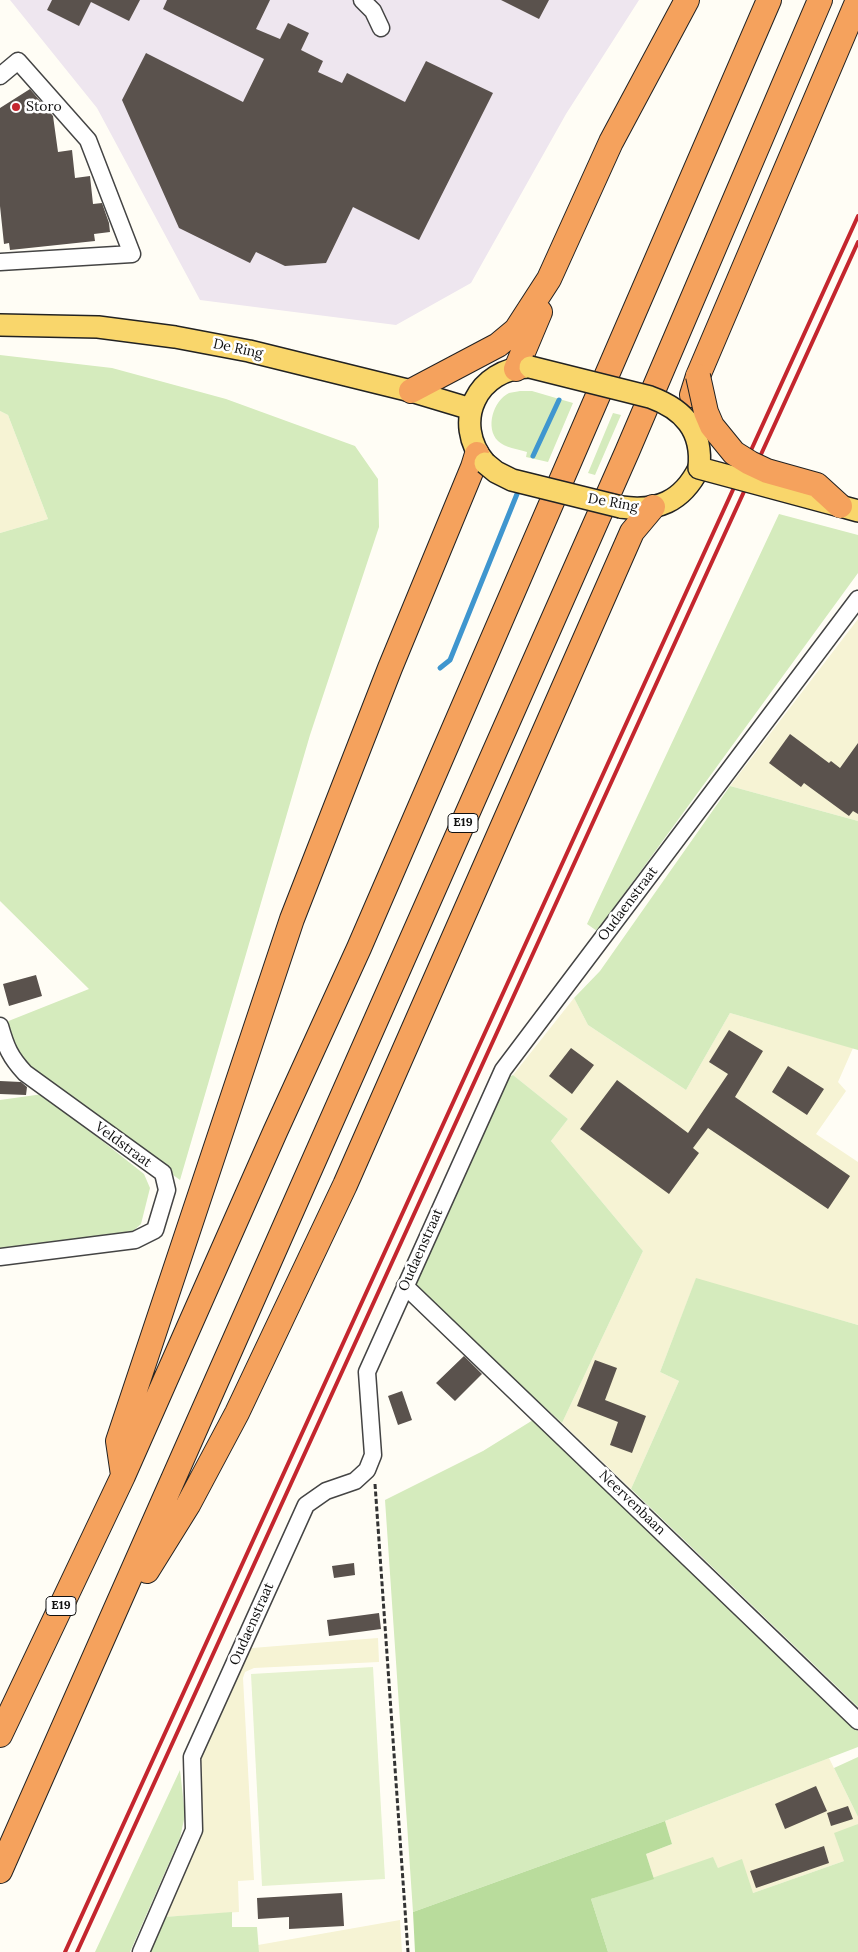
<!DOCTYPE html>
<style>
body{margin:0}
canvas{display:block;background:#fffdf5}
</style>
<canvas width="858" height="1952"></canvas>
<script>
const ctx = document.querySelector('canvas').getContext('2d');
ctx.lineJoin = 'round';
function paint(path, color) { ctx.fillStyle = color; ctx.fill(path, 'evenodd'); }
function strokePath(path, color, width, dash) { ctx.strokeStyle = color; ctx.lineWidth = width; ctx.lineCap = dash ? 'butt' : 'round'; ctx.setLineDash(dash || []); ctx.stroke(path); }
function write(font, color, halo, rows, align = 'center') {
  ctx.font = font + ' Lora,serif'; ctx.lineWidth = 5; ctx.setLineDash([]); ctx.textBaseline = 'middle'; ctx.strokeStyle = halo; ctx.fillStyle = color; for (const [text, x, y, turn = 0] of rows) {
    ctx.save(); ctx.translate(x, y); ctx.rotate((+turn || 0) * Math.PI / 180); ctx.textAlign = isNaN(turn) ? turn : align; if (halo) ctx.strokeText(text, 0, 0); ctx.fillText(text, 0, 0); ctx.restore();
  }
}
paint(new Path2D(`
 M10 0H639L566 114 471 283 396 325 200 300 97 108Z`), '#eee6ef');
paint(new Path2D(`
 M0 411 8 415 48 519 0 533Z
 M858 619V821L730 786Z
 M574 998 588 1025 686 1090 730 1013 853 1048 838 1082 846 1091 816 1134 858 1162V1325L696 1279 660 1372 679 1381 631 1489 562 1423 643 1251 551 1141 568 1119 513 1075Z
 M378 1638 379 1662 254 1668 245 1672 243 1678 254 1880 238 1881 239 1912 164 1917 202 1834 201 1751 242 1665 252 1648Z
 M829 1758 858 1817V1824L855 1826 844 1861 753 1893 718 1868 713 1858 654 1879 646 1854 672 1844 665 1821Z
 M400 1920 402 1952H259L258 1945Z`), '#f6f3d4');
paint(new Path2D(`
 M0 355 112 368 226 399 355 446 378 479 379 527 310 735 180 1180 26 1068 11 1043 6 1022 89 989 0 901V533L48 519 8 415 0 411Z
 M520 391H532L573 403 548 462 526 457 527 452C518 449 505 448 498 441 485 428 493 401 509 393 512 392 517 392 520 391Z
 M613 413 621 415 595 475 588 473Z
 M779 514 858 535V573L597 931 587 924Z
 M730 786 858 821V1050L730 1013 686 1090 588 1025 574 998 600 971Z
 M513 1075 568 1119 551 1141 643 1251 562 1423 422 1295 416 1286V1279L509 1077Z
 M43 1094 144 1174 150 1188 141 1224 133 1231 0 1248V1100Z
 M696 1278 858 1325V1707L631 1489 679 1381 660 1372Z
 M533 1420 858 1731V1747L665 1821 413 1912 385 1500 483 1451Z
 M858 1757V1817L834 1768Z
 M180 1770 185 1815 180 1838 130 1952H95Z
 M858 1824V1952H608L591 1899 713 1857 718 1868 742 1859 753 1893 844 1861 834 1833Z
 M232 1912V1927H257L259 1952H148L164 1917Z`), '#d5ebbd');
paint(new Path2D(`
 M665 1821 672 1844 646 1854 654 1879 591 1899 608 1952H415L413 1912Z`), '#b9dc9c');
paint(new Path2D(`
 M373 1667 385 1879 262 1886 251 1674Z`), '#e6f2cf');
strokePath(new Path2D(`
 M533 456 559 400
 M440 668 450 660 517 494`), '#3f96cf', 5);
paint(new Path2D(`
 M52 0H140L129 21 91 2 79 26 47 10Z
 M167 0H270L256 29 280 39 288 23 309 33 301 50 323 61 318 72 342 83 347 73 405 102 426 61 493 93 419 240 353 207 326 263 285 266 256 252 250 263 179 228 122 100 146 53 243 102 264 59 163 9Z
 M501 0H549L539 19Z
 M30 89 53 116 58 152 72 150 75 178 90 176 93 204 102 203 109 223 110 232 94 234 95 241 10 250 9 243 4 244 0 206V108Z
 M790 734 829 763 831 761 840 768 858 743V814L853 811 849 816 804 783 801 787 769 763Z
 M36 975 42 996 9 1006 3 984Z
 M729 1030 763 1051 735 1097 850 1176 828 1209 708 1128 693 1148 699 1153 669 1194 580 1129 617 1080 688 1133 728 1074 709 1062Z
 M571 1048 594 1065 572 1094 549 1076Z
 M788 1066 824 1089 807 1115 772 1092Z
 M0 1081 21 1082 27 1087 26 1095 0 1094Z
 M464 1356 482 1374 455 1401 436 1383Z
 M595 1360 617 1368 605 1400 646 1416 632 1453 610 1445 618 1422 577 1406Z
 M402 1391 412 1420 398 1425 388 1396Z
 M354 1563 355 1575 334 1578 332 1566Z
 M379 1613 381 1629 329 1636 327 1620Z
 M816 1786 827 1811 785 1829 775 1804Z
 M848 1806 853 1819 831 1826 827 1813Z
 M824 1846 829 1863 756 1888 750 1871Z
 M342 1893 344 1926 289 1929V1917L258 1919 257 1898Z`), '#5a524d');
const minor = new Path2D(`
 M362 0 373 11 381 28
 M0 76 18 61 88 140 132 254 0 262
 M0 1026C6 1047 10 1057 25 1073L163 1173 167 1190 155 1230 135 1240 0 1257
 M405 1286 858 1721
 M141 1952 194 1830 192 1757 306 1505 326 1491 355 1481 367 1470 373 1455 367 1372 503 1070 858 599`);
const major = new Path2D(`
 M0 325 98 327 175 337 249 351 411 391 471 409
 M485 463C451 422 477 368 530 367
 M840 506 858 511
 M621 507C657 512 682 502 699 468`);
const highway = new Path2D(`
 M516 369 540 312
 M411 391 498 345 516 330 549 279 611 142 687 0
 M692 395 698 376 858 0
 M123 1475 118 1441 292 919 390 668 473 467 477 454
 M147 1571 188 1505 237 1413 345 1185 632 532 653 507
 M0 1735 123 1476 275 1132 359 948 769 0
 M0 1871 627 452 820 0`);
strokePath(minor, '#444', 19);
strokePath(major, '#222', 24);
strokePath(highway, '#222', 26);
strokePath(new Path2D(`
 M375 1484 408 1952`), '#333', 3, [5, 2.5]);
strokePath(minor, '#fff', 16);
strokePath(major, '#f9d66b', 21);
strokePath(highway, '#f5a25d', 24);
strokePath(new Path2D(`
 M65 1952 858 216
 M77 1952 858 242`), '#c4262e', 4);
const majorBridge = new Path2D(`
 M530 367 650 397C683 409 703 430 699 468L840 506
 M485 463 496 472 512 480 621 507`);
const highwayBridge = new Path2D(`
 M698 376 706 412 712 426 734 453 750 463 767 471 817 485 840 506`);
strokePath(majorBridge, '#222', 24, []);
strokePath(highwayBridge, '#222', 26, []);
strokePath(majorBridge, '#f9d66b', 21);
strokePath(highwayBridge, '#f5a25d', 24);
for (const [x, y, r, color] of [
 [16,107,5,"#c4262e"]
]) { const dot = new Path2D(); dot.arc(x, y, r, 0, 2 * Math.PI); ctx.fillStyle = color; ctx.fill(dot); strokePath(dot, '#fff', 2); }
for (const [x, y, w] of [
 [463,823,30],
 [61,1606,30]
]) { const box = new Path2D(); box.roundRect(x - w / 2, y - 9.5, w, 19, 4); ctx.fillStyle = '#fff'; ctx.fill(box); strokePath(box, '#111', 1); }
write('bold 12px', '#111', null, [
 ["E19",463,823],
 ["E19",61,1606]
]);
write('14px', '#111', '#fff', [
 ["Storo",26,107]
], 'left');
write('14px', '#111', '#fff', [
 ["De Ring",238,349,12],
 ["De Ring",613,503,10],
 ["Oudaenstraat",628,904,-53],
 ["Veldstraat",123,1145,36],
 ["Oudaenstraat",421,1250,-66],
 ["Neervenbaan",632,1503,44],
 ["Oudaenstraat",252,1624,-66]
]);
</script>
